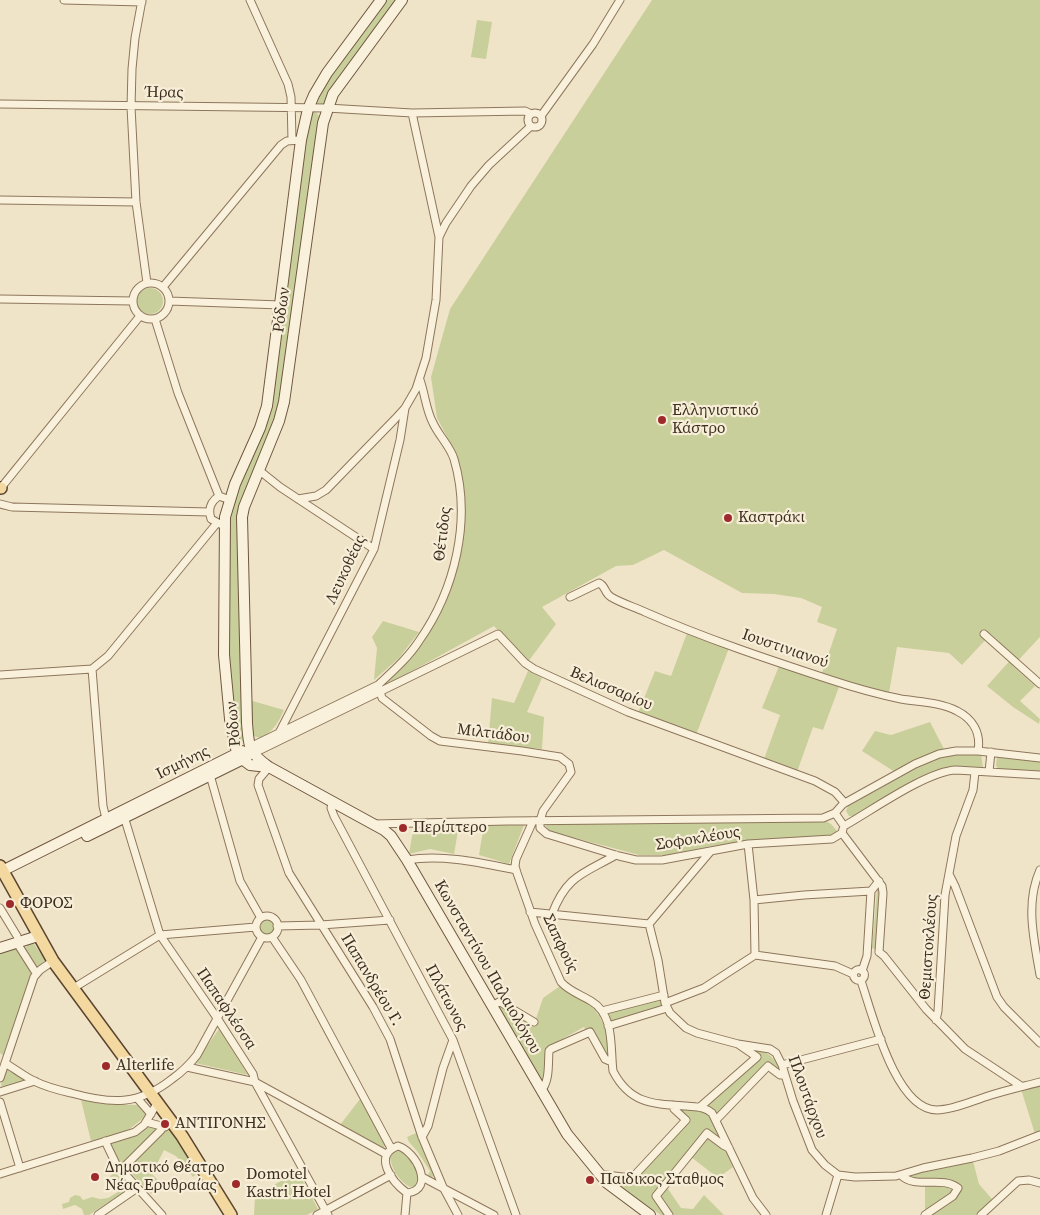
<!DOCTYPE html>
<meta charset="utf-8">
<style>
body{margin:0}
canvas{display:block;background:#f0e4c8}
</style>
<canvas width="1040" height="1215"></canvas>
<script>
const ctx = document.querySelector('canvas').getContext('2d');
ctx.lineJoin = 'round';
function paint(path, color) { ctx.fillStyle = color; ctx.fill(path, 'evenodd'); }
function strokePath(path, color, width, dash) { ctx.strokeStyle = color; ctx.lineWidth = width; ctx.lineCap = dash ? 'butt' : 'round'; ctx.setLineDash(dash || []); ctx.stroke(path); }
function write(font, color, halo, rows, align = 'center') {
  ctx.font = font + ' "Source Serif 4",serif'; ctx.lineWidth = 4.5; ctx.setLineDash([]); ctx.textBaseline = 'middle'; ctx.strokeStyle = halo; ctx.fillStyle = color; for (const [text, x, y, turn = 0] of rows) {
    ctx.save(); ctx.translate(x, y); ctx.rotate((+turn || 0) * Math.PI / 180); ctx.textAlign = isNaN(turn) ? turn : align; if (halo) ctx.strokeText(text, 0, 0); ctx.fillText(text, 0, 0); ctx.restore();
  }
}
paint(new Path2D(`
 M385 0H398L342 74 324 105H316L315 101 317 96Z
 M652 0H1040V637L1013 666 1035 686 1020 701 1040 719 1039 724 1013 707 987 686 1014 656 991 634 962 665 949 653 897 647 889 693 869 689 822 673 837 629 817 622 822 607 801 598 774 594 742 593 664 550 633 565 616 566 542 607 556 624 528 662 494 626 383 687 382 683 405 663 422 643 439 614 455 567 462 481 452 446 437 418 431 377 450 309Z
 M477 20 492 22 486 59 471 57Z
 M312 112H316L319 116 320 121 279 408 267 443 245 495 239 582 242 709 244 733 243 741 239 744 228 681 230 517 243 477 269 413 303 146Z
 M137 301a13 13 0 1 1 26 0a13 13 0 1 1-26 0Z
 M383 621 419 632 399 658 374 680 377 648 372 637Z
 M687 633 729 648 696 735 638 713 655 671 671 676Z
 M779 666 839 687 823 730 813 727 797 772 764 759 780 715 762 708Z
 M528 671 542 678 527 712 544 717 542 749 488 744 492 698 514 703Z
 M249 700 284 710C278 723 274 731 260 738L254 736 250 732Z
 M930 722 944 749 922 758 895 772 862 751 875 731 891 735Z
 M981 753 983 768 980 770C961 767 950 765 932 772L854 817 849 816 846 811 848 806 932 759 949 755Z
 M999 755 1040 760V773L999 769 996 766 997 757Z
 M826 821 831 824 838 832 836 835 749 842 711 846 667 855H639L549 831 546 826 547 823Z
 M484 824 524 825 509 864 479 855Z
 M414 825H459L454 854 430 849 409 854Z
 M877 889 879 891 876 948 874 949 872 948Z
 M260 927a7 7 0 1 1 14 0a7 7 0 1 1-14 0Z
 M32 941 45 960 38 968 25 948Z
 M15 947 32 974 4 1056 0 1053V951Z
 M560 986C592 1005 607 1012 608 1052L599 1057 584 1027 546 1048 543 1085 497 1007H503L536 1019 543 998Z
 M661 999 664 1007 611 1022 609 1013Z
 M219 1029 248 1075 195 1063Z
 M750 1048C767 1053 773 1053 780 1071L765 1063 713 1120 733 1167 718 1178 686 1153 662 1183 666 1186 681 1208 693 1209 704 1195 724 1215H661L608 1180V1177L632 1181 637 1178 687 1122 677 1108 707 1106 760 1057Z
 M8 1068 25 1079 24 1082 2 1088C0 1083 3 1072 8 1068Z
 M1040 1085V1133L1035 1134 1021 1089Z
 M360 1099 386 1145 383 1149 340 1125Z
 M81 1100 103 1104 139 1105 147 1113V1115L126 1132 91 1141Z
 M148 1124 170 1129 198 1172 193 1177 176 1156 164 1150 158 1162 152 1169 151 1173 161 1183 151 1194 114 1155 111 1145C123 1135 139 1138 148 1124Z
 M416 1133 436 1175 430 1178 428 1175 430 1171 417 1151 409 1142 407 1137Z
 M398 1149C407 1153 420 1167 419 1178 418 1181 416 1183 415 1186L410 1187C399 1181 390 1168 390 1154Z
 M973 1161 979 1184 992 1199 976 1215H927L925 1212V1179H914L910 1175Z
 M298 1171 318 1209 307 1215H254L255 1196Z
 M115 1172 130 1188 89 1215H84L82 1209 75 1205 63 1209 62 1204 69 1202 70 1198 75 1195 80 1196 83 1200 92 1197 100 1199 108 1198 118 1192 119 1187 110 1176Z`), '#c9cf9b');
const street = new Path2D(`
 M64 0 142 2
 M142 0 135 38 132 69 131 107 136 202 147 283
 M250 0 288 84 291 97 292 140
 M0 104 327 108 412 113 525 111 531 114
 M528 120a7 7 0 1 1 14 0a7 7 0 1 1-14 0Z
 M412 113 439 237
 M541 116 593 44 620 0
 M0 200 136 202
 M133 301a18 18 0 1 1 36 0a18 18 0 1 1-36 0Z
 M163 287 281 145 287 141 301 140
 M0 299 133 301
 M169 301 281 305
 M155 319 178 393 219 496 230 500
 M420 380C425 394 426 410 433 423 439 436 450 446 454 459 472 520 455 590 419 641 408 658 393 671 378 685L382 698 431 736 440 741 522 751 560 757 569 764 571 772 543 811 540 821V828L547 834 619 856 636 860H662L748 844 832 839 842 833
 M260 471 280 487 374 549
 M0 489 140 316
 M219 496C210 502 208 509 211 519L220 524
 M298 499 316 496 326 490 395 419 405 408 416 389 426 358 436 300 439 237 446 223 471 186 489 165 531 126
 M0 504 12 507 209 512
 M570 597 599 583C606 586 604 593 611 597 621 603 634 607 645 612 704 638 767 659 828 679 852 687 876 694 901 699 919 702 940 702 957 711 973 719 981 733 978 751
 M984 634 1040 684
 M92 669 103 806 107 823
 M0 675 92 669 108 656 217 523
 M280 731 374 549 400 440 405 408
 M250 747 378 685
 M252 754 498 634 525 663 534 669 628 712 815 781 835 792 843 801V804
 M269 767 259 779 258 785 289 873 373 1007 390 1039 422 1137 443 1187 458 1215
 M989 772 991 752
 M210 775 240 881 261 918
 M332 803 331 808 334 816 453 1040 516 1215
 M123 813 160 935 217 1018 253 1074 255 1082 328 1215
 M835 813 844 826
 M533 821 516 859 515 866 517 873 535 924 561 982C569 991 581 995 591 1001 615 1015 610 1047 613 1071 630 1104 653 1104 686 1106 695 1107 704 1106 712 1113L753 1198 766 1215
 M373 824 508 821 823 818 835 813 843 804 915 764 939 754 956 751H978L1040 758
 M844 826C871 811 927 771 956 770L1040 775
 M843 829 842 833 882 886 883 893 879 952
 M748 844 754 900 755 955
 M710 852 649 924 658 960 665 1003 670 1013 686 1028 697 1033 738 1044 770 1049 776 1053 782 1065 793 1101 812 1150 825 1165 838 1175 855 1177 896 1176 923 1168 972 1158 999 1151 1040 1135
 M407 860C443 854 481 863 516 870
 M1040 870C1025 903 1034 940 1040 975
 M949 874 955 886 997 997 1004 1007 1040 1043
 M754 900 804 895 871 891
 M0 908 17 936
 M530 912 649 924
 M552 914C567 875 583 874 616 855
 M256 927a11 11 0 1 1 22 0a11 11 0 1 1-22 0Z
 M277 926 321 925 390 920
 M272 937 301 980 391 1148
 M17 943 36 973
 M879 952 884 956 926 1009 965 1049 1021 1086
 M853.5 975a5.5 5.5 0 1 1 11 0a5.5 5.5 0 1 1-11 0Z
 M862 971 867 956 871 891 879 881
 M861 981C872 1012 895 1110 937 1110 952 1110 970 1102 985 1097 1003 1091 1021 1087 1040 1082
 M72 989 160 935 256 927
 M665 1003 704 988 755 955 835 966 853 974
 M492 1006 499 1002 502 1003 534 1022
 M602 1011 664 995
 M936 1020 938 1011 945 895 956 836 973 790 975 772
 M608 1026 667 1008
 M5 1063C15 1069 24 1076 34 1081 46 1087 58 1090 71 1093 111 1104 138 1106 172 1079 182 1072 190 1064 197 1055L262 937
 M782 1065 881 1039
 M187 1067 255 1082 386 1154
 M0 1078 34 977 40 970 53 961
 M541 1091C550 1081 548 1064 549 1051L551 1049 590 1032 605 1059 612 1062
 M0 1092 35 1081
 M137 1098 151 1114
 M0 1102 20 1168
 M700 1107 757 1057 738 1044
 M716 1120 768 1066 780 1075H784
 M146 1122 165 1127
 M422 1137 428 1126 443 1068 453 1040
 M105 1141 116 1164 162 1215
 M398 1146C416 1151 436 1190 407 1193 392 1182 372 1155 398 1146Z
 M121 1170 161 1130
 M0 1174 135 1132 144 1125 158 1102
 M598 1174 631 1178 633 1177 686 1120 674 1109 673 1105
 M901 1175C915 1190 942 1175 958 1188L953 1196 925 1215
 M422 1177 494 1215
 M98 1215 137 1188
 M317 1215 391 1175
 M405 1215 407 1193
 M669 1215 656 1196 707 1133 723 1145 729 1148
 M826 1215 838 1175
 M981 1215 1018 1181 1029 1180 1040 1183`);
const secondary = new Path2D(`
 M402 0 333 94 323 123 284 402 279 421 244 507 242 517 247 723C249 748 248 752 269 767L384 830 391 836 407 860 567 1134 607 1183 650 1215
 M268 767 250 765 242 759 237 753 230 719 224 655 225 517 235 484 260 428 267 406 301 140 308 109 314 95 327 73 381 0
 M87 836 247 757
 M2 871 242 751
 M0 948 38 936`);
const primary = new Path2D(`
 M0 488H1
 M0 866 53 961 182 1136 231 1215`);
strokePath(street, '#8d765c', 9);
strokePath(secondary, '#6f573f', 12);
strokePath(primary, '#5b4430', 14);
strokePath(street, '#faf1dc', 7);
strokePath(secondary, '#faf1dc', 10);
strokePath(primary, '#f3d9a0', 11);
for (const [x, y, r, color] of [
 [662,420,5,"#9e2a2b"],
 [728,518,5,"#9e2a2b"],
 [403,828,5,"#9e2a2b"],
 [10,904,5,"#9e2a2b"],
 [106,1066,5,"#9e2a2b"],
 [165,1124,5,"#9e2a2b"],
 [95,1177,5,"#9e2a2b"],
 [590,1180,5,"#9e2a2b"],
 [236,1184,5,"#9e2a2b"]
]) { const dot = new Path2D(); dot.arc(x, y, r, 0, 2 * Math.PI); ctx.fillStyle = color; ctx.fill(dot); strokePath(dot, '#f7eed8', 2); }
write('16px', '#3d2e20', '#f7eed8', [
 ["Ήρας",164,93,1],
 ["Ρόδων",282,310,-82],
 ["Θέτιδος",443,534,-83],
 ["Λευκοθέας",346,570,-65],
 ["Ιουστινιανού",785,649,19],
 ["Βελισσαρίου",611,689,23],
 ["Ρόδων",234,724,-95],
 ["Μιλτιάδου",493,734,7],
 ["Ισμήνης",183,763,-26],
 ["Σοφοκλέους",698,839,-9],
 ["Σαπφούς",560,944,65],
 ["Θεμιστοκλέους",929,947,-86],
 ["Κωνσταντίνου Παλαιολόγου",487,967,60],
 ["Παπανδρέου Γ.",371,980,59],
 ["Πλάτωνος",446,998,62],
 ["Παπαφλέσσα",226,1009,56],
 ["Πλουτάρχου",807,1097,70]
]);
write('16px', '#3d2e20', '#f7eed8', [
 ["Ελληνιστικό",672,411],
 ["Κάστρο",672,429],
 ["Καστράκι",738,518],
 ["Περίπτερο",413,828],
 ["ΦΟΡΟΣ",20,904],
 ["Alterlife",116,1066],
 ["ΑΝΤΙΓΟΝΗΣ",175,1124],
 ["Δημοτικό Θέατρο",105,1168],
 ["Νέας Ερυθραίας",105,1186],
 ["Domotel",246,1175],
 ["Kastri Hotel",246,1193],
 ["Παιδικος Σταθμος",600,1180]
], 'left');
</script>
